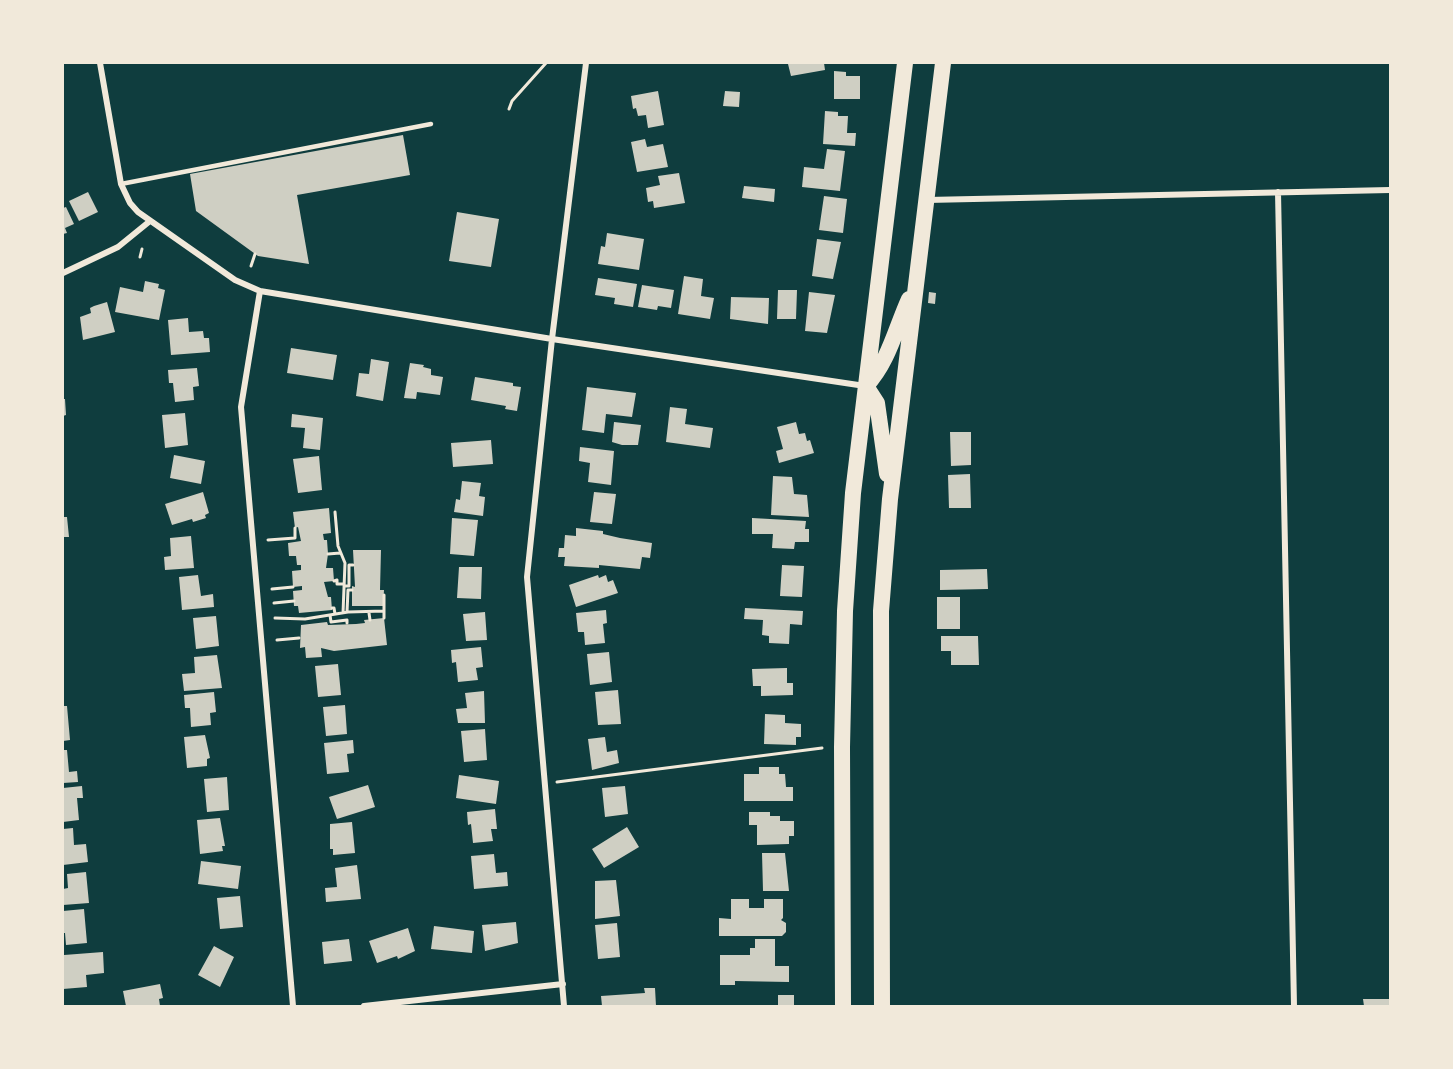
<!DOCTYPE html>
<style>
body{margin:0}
#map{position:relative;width:1453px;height:1069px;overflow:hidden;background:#0f3d3e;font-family:Roboto,sans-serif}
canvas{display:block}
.frame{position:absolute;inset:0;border:64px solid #f1e9da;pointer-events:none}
</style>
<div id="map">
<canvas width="1453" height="1069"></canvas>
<div class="frame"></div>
</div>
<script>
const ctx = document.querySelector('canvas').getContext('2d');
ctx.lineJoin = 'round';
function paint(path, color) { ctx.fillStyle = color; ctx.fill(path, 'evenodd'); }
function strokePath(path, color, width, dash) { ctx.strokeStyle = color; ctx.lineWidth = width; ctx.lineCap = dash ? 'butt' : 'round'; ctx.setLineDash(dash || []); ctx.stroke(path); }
paint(new Path2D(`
 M824 63 825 70 791 76 788 64Z
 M834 71 846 72V76H860V99H834Z
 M658 91 664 125 648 128 646 115 638 116 636 108 633 109 631 96Z
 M725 91 740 92 739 107 723 106Z
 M825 111 838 112V116H848L847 133H856L855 146 823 144Z
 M403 135 410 175 297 195 309 264 258 256 196 211 190 174Z
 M645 139 647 147 663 144 668 167 637 172 631 142Z
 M827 149 845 151 840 191 802 187 804 167 824 169Z
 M679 173 685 203 654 208 653 201 648 202 646 188 660 185 658 176Z
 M744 186 775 189 774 202 742 198Z
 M88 192 98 212 79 221 69 201Z
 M824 196 847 199 843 233 819 230Z
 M66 207 74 224 65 228 67 233 63 234V208Z
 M457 212 499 219 491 267 449 261Z
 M607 233 644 239 639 270 598 264 601 246 605 247Z
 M817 239 841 242 833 279 812 276Z
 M684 276 703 279 701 296 714 298 710 319 678 314Z
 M598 278 637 284 633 307 614 304 615 298 595 295Z
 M145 281 159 284 158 288 165 290 159 320 115 312 120 287 143 292Z
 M642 285 674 290 671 308 658 306 657 310 638 307Z
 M778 290H797L796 319H777Z
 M809 292 835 295 827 333 805 331Z
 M929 292 936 293 935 304 928 303Z
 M731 297 769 298 768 324 730 319Z
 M107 302 115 332 83 340 80 317 91 313 90 308 94 306Z
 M188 318 189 332 203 331 204 338H209L210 352 171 355 168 320Z
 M291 348 337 355 333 380 287 373Z
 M371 359 389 362 383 401 356 396 359 373 369 374Z
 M410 363 424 365 423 367 431 369V375L443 377 440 395 417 392 416 399 404 398Z
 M197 368 199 386 193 387 194 400 175 402 173 383H169L168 370Z
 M475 377 513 383V386L521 387 517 411 505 409 506 406 471 400Z
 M587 387 636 393 632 417 606 414 604 433 582 430Z
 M63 399H65L66 415 63 416Z
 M670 407 687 409 685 424 713 428 710 448 666 442Z
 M185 413 188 445 165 448 162 415Z
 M292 414 323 418 320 450 303 448 305 428 291 427Z
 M614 422 641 425 638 445H622L612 442Z
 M796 422 799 434 805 433 807 441 810 440 814 453 779 463 776 451 783 449 777 427Z
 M950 432H971V465L951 466Z
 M491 440 493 464 453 467 451 443Z
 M580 447 614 451 611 485 588 482 590 463 579 461Z
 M174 455 205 461 201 484 170 478Z
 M319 456 322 490 298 493 293 459Z
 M970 474 971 508H949L948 475Z
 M773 476 792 477 794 494 807 495 809 517 771 515Z
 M462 481 481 483 479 496 485 497 483 516 454 512 456 499 460 500Z
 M203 492 209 513 205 515 206 518 193 522 192 519 172 525 165 504Z
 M594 492 616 494 612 524 590 522Z
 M329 508 331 533 323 534 324 540H327L328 554 326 568H333L334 581 324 582 328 597H331L332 610 299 613 298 606H294L293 591 302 590V586L293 587 292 571 301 570V565H297L296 556H289L288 543 301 541 298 527 295 528 293 512Z
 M63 517H67L69 537H63Z
 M452 518 478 520 474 556 450 554Z
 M752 518 806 521 805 529H809V542H795L794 549 772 548 773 534H752Z
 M576 528 603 531V534L620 538 652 543 650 558 642 557 640 569 599 565V568L564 566 565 557H558L559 548H564L565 535 576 536Z
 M191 536 194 568 165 570 164 557 171 556 170 538Z
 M353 550H381L380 590H384L383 606H352V586L355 587Z
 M782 565 804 566 802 597 780 596Z
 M459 567H482L481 599 457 598Z
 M987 569 988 589 940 590V570Z
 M198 575 201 596 213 594 214 607 182 610 179 577Z
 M598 575 599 578 606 575 608 582 613 580 618 593 576 607 569 585Z
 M937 597H960V629H937Z
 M745 608 803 611 802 625 790 624 789 644 769 643V636L762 635 763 620 744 619Z
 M606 610 607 623 603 624 605 643 585 645 584 632H578L576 613Z
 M485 612 487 640 466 641 463 614Z
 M216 616 219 646 196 649 193 618Z
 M384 618 387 645 334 651 321 648 322 657 306 658 305 647 300 648 301 625 327 622 328 625 356 624 365 623 364 620Z
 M941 636H978L979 665H951V651H941Z
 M481 647 483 667 476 668 478 680 458 682 456 662 452 663 451 650Z
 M609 652 612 682 590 685 587 654Z
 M217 655 222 688 184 691 182 674 195 673 194 657Z
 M338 664 341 695 318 697 315 666Z
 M787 668V683H793V695L761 696V686H753L752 669Z
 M618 690 621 724 598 725 595 692Z
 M484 691 485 723H458L456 709 467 708 465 693Z
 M214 692 216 712 210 713 211 725 191 727 190 708H185L184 695Z
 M345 705 347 734 326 736 323 707Z
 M63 706H67L70 740 63 741Z
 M765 714 785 715V723L801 724V737H796V745L764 744Z
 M485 729 487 760 464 762 461 731Z
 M205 735 210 758 207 759V766L187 768 184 737Z
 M605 737 607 752 617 750 619 763 592 770 588 739Z
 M353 740 354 753 347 754 349 772 327 774 324 743Z
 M63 750H67L69 772 77 771 78 782 63 783Z
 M759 767H779V774H785L786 787H793V801H744V774H759Z
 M459 775 499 781 496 804 456 798Z
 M227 777 229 810 207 812 204 779Z
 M368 785 375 807 337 819 329 797Z
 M82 786 83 798H77L79 820 63 822V788Z
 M625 786 628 814 605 817 602 788Z
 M495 809 497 829H491L493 841 473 843 471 824 468 825 467 812Z
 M749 812H770V816H780V821H794V836H789V844L757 845V825H749Z
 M220 818 225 846H222L223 851 200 854 197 820Z
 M352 822 355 853 333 855V849H330V824Z
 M627 827 639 847 604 868 592 849Z
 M73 828 74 845 86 844 88 862 63 865V829Z
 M762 853H785L789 891H763Z
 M494 854 496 873 507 872 508 886 474 889 471 856Z
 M201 861 241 866 238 889 198 884Z
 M357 865 361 899 326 902 325 888 337 887 335 868Z
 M86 872 89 903 63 905V889L68 888 67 874Z
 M616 880 620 916 595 919V881Z
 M240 896 243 927 220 929 217 898Z
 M731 899H749V908H764V899H783V918L781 920 786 923V932L782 936H719V918L731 919Z
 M84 909 87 943 66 945 65 933H63V911Z
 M516 922 518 943 485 951 482 925Z
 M617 923 620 957 598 959 595 925Z
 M434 926 474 931 472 953 431 949Z
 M408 928 415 951 398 959 397 956 377 963 369 941Z
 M349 939 352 961 324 964 322 942Z
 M755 939H775V966H789V982L735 981V985H720V955H750V948H755Z
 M214 946 234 957 220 987 198 975Z
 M103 952 104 973 86 975 87 987 63 989 64 955Z
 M160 984 163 998 159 999 160 1006H126L123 991Z
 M644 988H655L656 1006H602L601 996 645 993Z
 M778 995H794V1006H778Z
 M1363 999H1389V1006H1364Z`), '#cfcfc3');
strokePath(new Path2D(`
 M509 109 512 101 546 63
 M140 257 142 249
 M251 266 255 254
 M335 512 338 546 345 563 343 613
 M268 540 295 538V528
 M328 554 340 553
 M334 581 337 580V584H344
 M344 586H349V565H353
 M272 589 293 587
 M274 603 294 601
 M332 608H334L335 614
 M384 611V595
 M347 612 348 590H352
 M369 613 370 620
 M330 615 331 622 347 620V623
 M275 618 305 619 348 612 384 611V618
 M277 640 299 638
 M557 782 822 748`), '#f1e9da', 3);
strokePath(new Path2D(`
 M121 184 431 124`), '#f1e9da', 4.5);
strokePath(new Path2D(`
 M100 63 121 184 130 203 138 212 235 280 260 291 552 339 865 386
 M1278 192 1294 1006
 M927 200 1390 190
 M63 273 118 247 150 221
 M260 291 241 407 293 1006
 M364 1006 563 984
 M564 1006 527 577 552 339 586 63`), '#f1e9da', 6);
strokePath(new Path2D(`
 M866 386 877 403 887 474
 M866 386C889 361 895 330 909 299
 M843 1006 842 747 845 611 853 493 905 63
 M882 1006 881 611 890 499 943 63`), '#f1e9da', 16);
</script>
